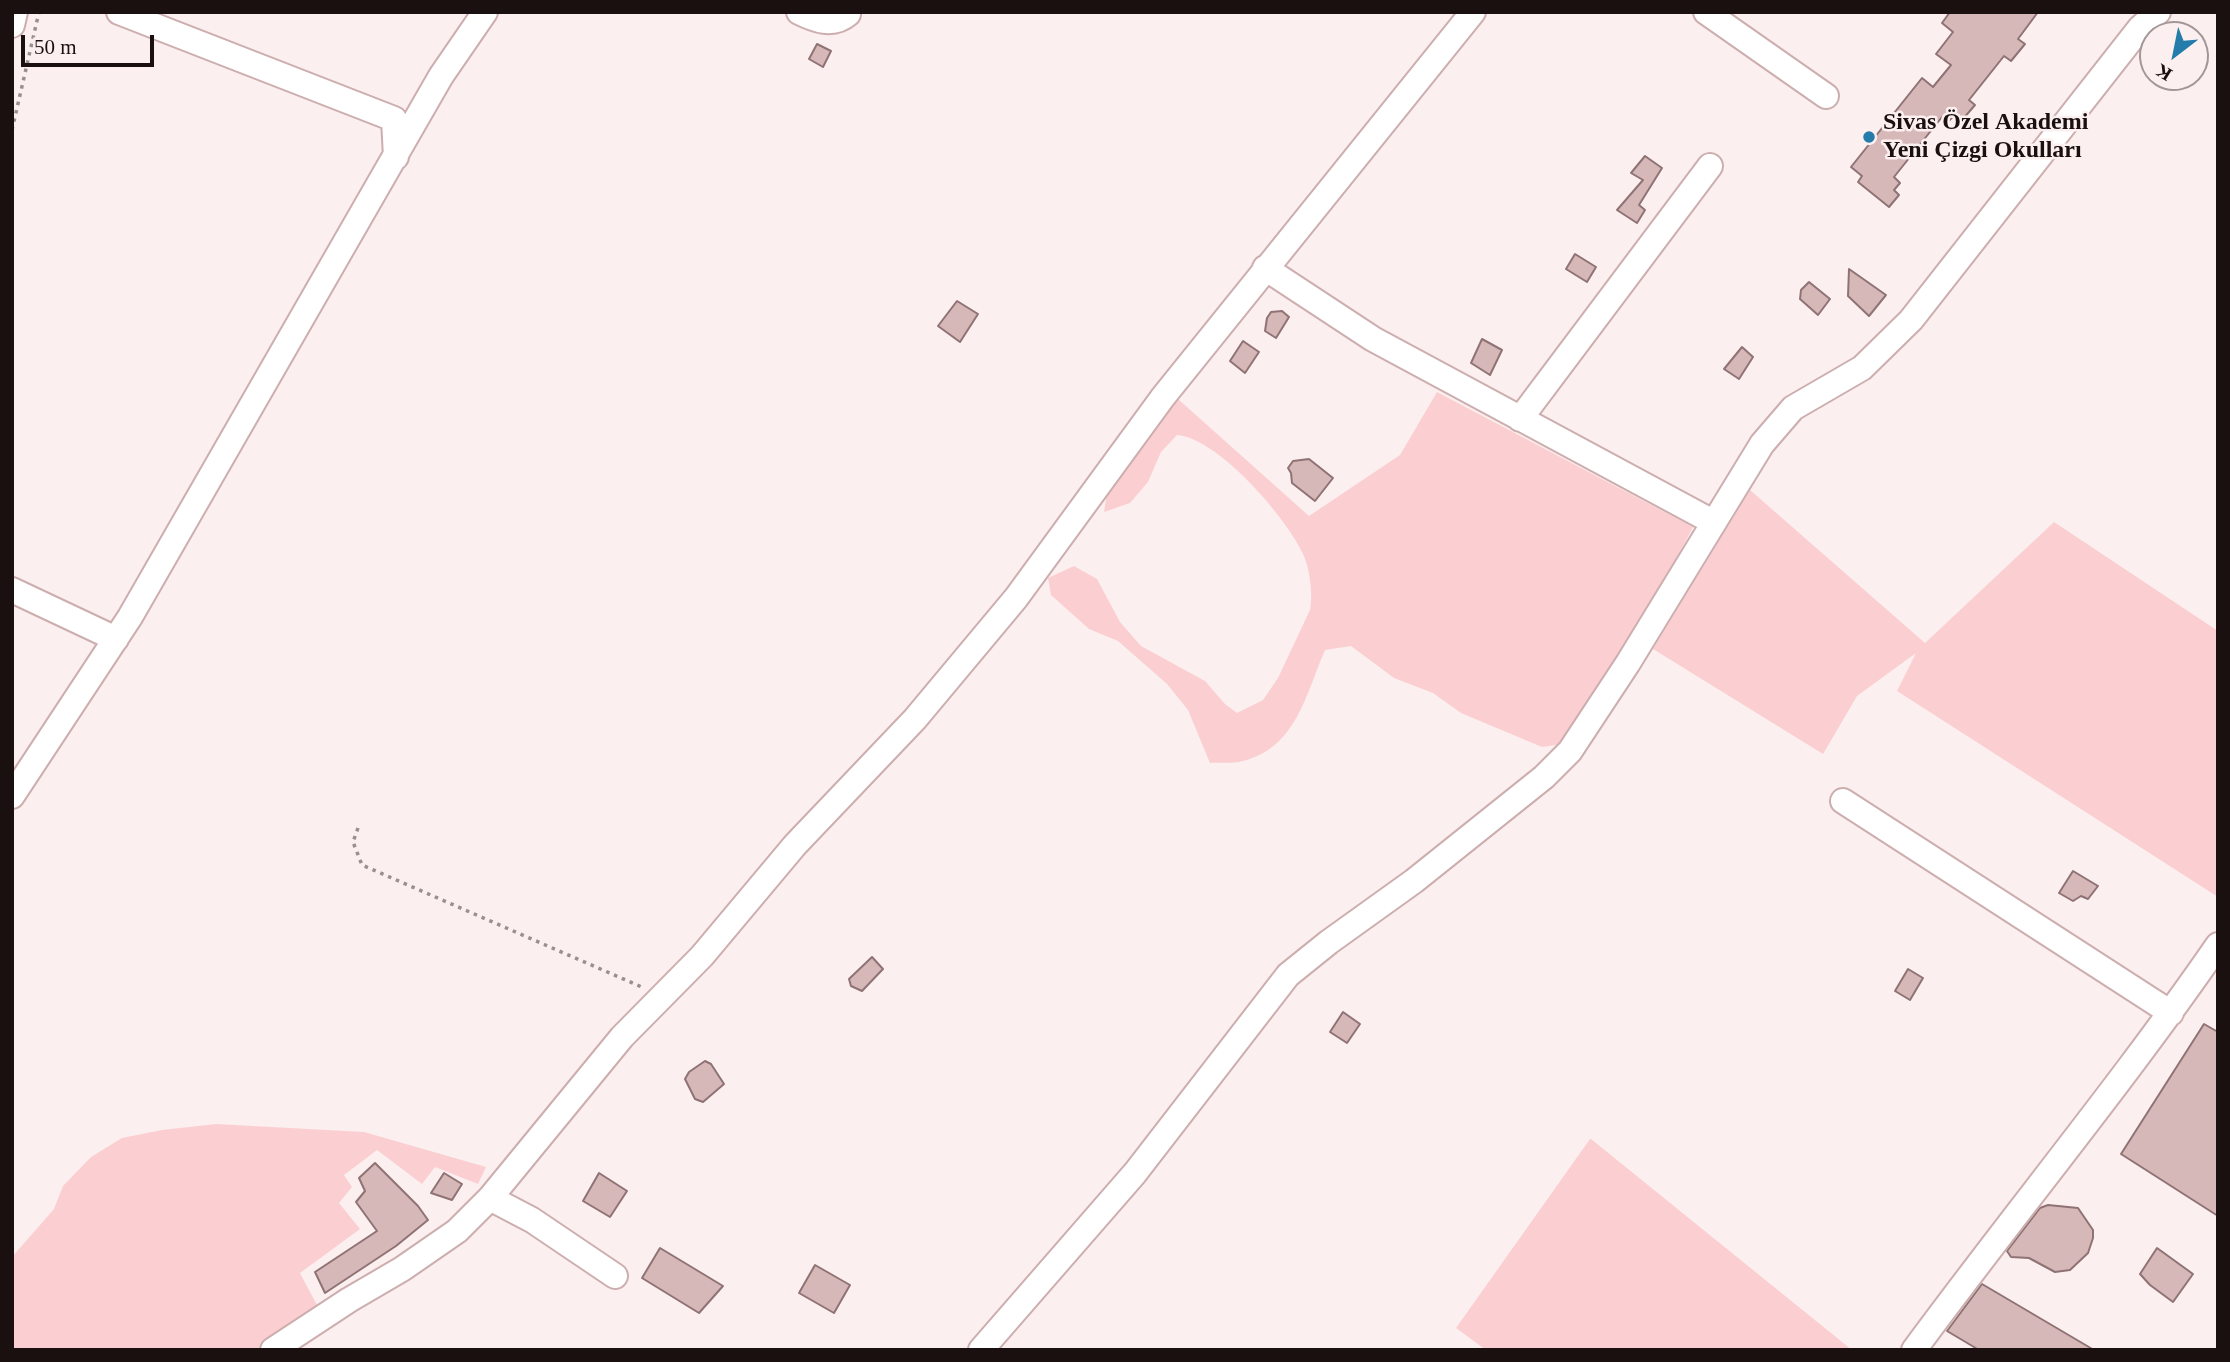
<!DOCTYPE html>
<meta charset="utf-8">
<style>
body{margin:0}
#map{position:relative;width:2230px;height:1362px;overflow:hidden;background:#fcefef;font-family:Georgia,serif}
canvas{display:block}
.frame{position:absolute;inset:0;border:14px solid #1a1010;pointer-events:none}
.north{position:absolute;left:2139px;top:21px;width:70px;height:70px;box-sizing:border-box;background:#fcefef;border:2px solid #a29696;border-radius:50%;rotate:212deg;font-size:19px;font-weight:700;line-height:28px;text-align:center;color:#1a1010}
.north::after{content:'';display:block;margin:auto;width:24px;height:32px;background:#247cab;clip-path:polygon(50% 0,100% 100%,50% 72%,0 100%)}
.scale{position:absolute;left:21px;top:35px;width:133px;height:32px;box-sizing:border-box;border:4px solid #1a1010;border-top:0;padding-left:9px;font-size:21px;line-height:24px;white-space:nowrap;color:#1a1010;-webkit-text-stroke:5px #fcefef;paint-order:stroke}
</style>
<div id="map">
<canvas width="2230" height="1362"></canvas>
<div class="frame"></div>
<div class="north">K</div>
<div class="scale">50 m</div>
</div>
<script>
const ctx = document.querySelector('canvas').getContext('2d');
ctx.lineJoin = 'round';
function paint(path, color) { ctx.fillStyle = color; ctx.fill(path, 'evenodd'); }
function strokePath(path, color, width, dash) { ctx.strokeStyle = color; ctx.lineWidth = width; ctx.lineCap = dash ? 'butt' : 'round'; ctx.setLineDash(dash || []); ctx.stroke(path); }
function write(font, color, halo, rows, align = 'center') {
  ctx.font = font + ' Georgia,serif'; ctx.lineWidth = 5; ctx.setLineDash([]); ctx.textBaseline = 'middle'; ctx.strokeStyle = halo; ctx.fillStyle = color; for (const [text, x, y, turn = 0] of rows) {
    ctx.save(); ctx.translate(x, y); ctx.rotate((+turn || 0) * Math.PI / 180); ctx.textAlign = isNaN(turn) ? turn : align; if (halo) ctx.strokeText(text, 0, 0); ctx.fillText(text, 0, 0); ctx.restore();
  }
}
paint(new Path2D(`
 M1437 392 1693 527 1645 618 1562 744 1542 747 1461 713 1433 693 1394 678 1351 646 1325 650C1306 694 1296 748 1243 761 1233 764 1220 762 1210 763L1188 710 1167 684 1118 641 1089 629 1051 595 1048 578 1074 566 1097 579 1120 622 1141 646 1205 681 1225 704 1237 713 1263 700 1278 678 1310 610C1313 595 1310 570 1304 556 1288 519 1218 438 1177 435L1161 452 1148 482 1130 503 1104 512 1107 493 1161 413 1178 399 1309 516 1400 455Z
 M1750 490 1925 643 2054 522 2218 631V897L1897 691 1916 653 1857 696 1823 754 1653 649Z
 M216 1124 364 1132 486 1167 478 1184 435 1167 422 1184 377 1150 344 1175 352 1187 339 1203 360 1229 300 1273 319 1309 261 1350H12V1257L54 1209 63 1186 91 1157 122 1138 162 1130Z
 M1590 1139H1591L1852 1350H1486L1456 1328Z`), '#fbcfd1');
const building = new Path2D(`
 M1950 12H2038L2018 39 2025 44 2011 61 2004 56 1969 100 1975 105 1963 119 1956 113 1948 122 1942 117 1894 177 1900 183 1894 190 1899 195 1889 207 1858 182 1862 176 1851 167 1922 78 1933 87 1951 65 1936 54 1953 32 1942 23Z
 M817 44 831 51 823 67 809 59Z
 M1645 156 1662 168 1639 205 1645 210 1637 223 1617 210 1643 180 1631 173Z
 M1575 254 1596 267 1587 282 1566 269Z
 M1849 269 1886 295 1869 316 1848 296Z
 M1809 282 1830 299 1818 315 1800 299 1801 290Z
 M957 301 978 314 960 342 938 326Z
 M1282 311 1289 317 1276 338 1265 331 1267 318 1271 312Z
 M1482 339 1502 350 1490 375 1471 363Z
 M1243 341 1259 352 1245 373 1230 361Z
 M1742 347 1753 357 1739 379 1724 369Z
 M1309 459 1333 478 1315 501 1292 483 1291 473 1288 468 1293 461Z
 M2073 871 2098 886 2088 899 2081 896 2073 901 2059 893Z
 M872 957 883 969 862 991 851 986 849 979Z
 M1908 969 1923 978 1910 1000 1895 991Z
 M1343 1012 1360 1024 1347 1043 1330 1032Z
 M2204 1024 2218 1032V1216L2121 1154Z
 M705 1061 711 1064 724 1084 703 1102 695 1099 685 1079 689 1072Z
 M375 1163 418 1206 428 1220 396 1246 325 1293 315 1272 377 1231 356 1202 365 1191 359 1178Z
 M444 1173 462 1184 452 1200 431 1193Z
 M599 1173 627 1191 610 1217 583 1201Z
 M2048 1205 2078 1208 2093 1230V1238L2088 1253 2070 1270 2055 1272 2029 1258 2011 1257 2007 1251 2040 1208Z
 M660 1248 723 1286 699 1313 642 1278Z
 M2157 1248 2193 1274 2173 1302 2150 1285 2140 1274Z
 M815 1265 850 1285 834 1313 799 1293Z
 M1982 1284 2094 1350H1979L1947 1331Z`);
paint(building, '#d7b8b9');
strokePath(building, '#8f7374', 2);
const minor = new Path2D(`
 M119 12 394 119 396 157
 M799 12C815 20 833 27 848 14
 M1706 12 1826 96
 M12 25 15 12
 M1265 268 1373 339 1713 522
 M1520 419 1710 166
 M12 590 116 639
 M12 796 130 617 441 76 485 12
 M1843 801 2171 1013
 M490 1198 532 1220 615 1276
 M273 1350 349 1300 402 1269 457 1231 490 1198 622 1037 702 956 795 845 915 719 1016 598 1163 397 1473 12
 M981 1350 1135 1173 1288 975 1329 942 1414 881 1544 777 1570 751 1628 663 1762 444 1793 408 1862 368 1911 320 2140 28 2158 12
 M1914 1350C2014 1214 2122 1084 2218 945`);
strokePath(minor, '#cdaeaf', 28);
strokePath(new Path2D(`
 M12 130 39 12
 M358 828 353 842 362 865 644 988`), '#9a8f8f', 3.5, [3.5, 5]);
strokePath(minor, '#fff', 24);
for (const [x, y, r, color] of [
 [1869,137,7,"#247cab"]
]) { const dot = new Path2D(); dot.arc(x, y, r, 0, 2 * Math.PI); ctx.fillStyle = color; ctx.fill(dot); strokePath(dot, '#fcefef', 2.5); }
write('bold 24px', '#1a1010', '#fcefef', [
 ["Sivas Özel Akademi",1883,123],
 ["Yeni Çizgi Okulları",1883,151]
], 'left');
</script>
